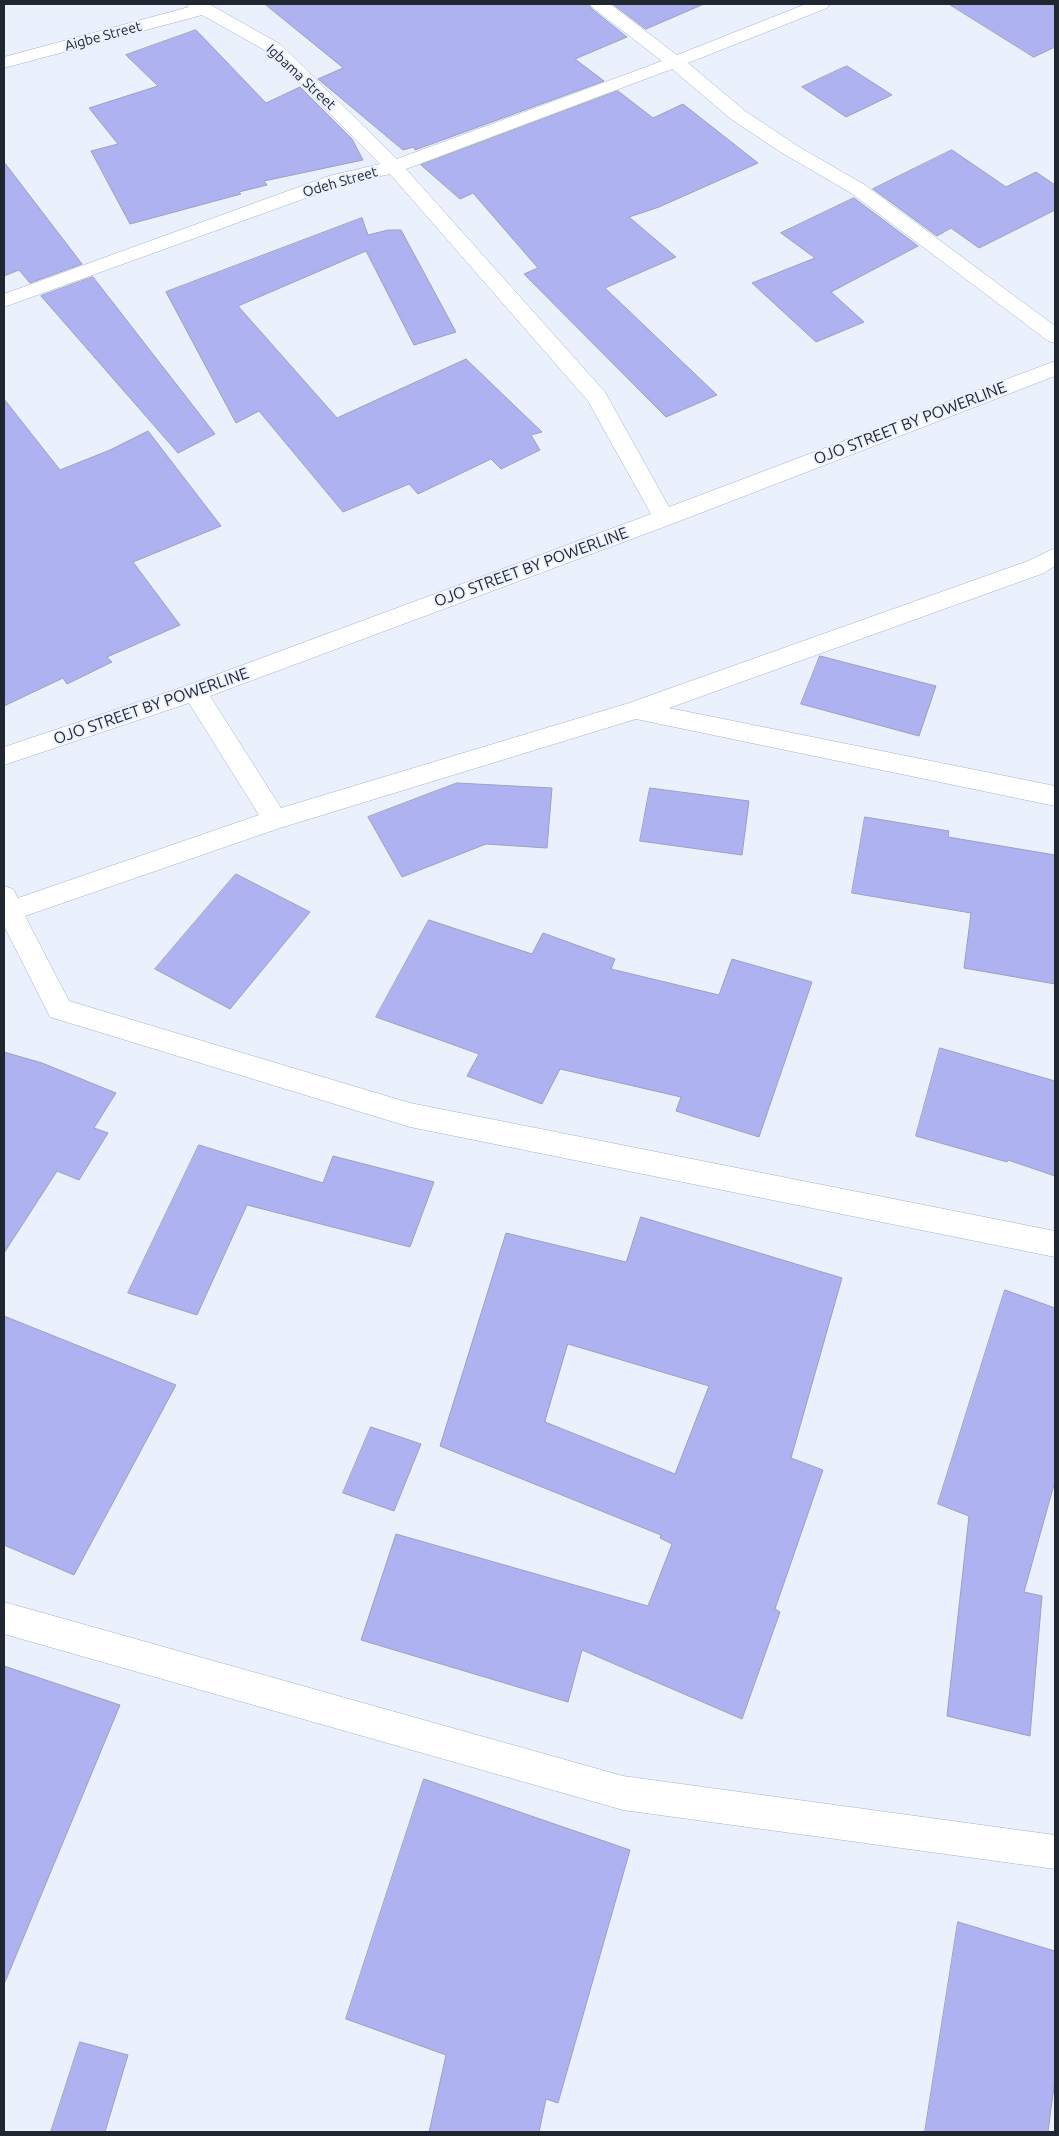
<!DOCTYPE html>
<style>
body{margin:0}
#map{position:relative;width:1059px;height:2136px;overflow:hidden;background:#eaf1fd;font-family:Ubuntu,sans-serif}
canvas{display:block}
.frame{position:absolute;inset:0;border:5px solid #202731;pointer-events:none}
</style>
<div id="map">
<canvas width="1059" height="2136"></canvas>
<div class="frame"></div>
</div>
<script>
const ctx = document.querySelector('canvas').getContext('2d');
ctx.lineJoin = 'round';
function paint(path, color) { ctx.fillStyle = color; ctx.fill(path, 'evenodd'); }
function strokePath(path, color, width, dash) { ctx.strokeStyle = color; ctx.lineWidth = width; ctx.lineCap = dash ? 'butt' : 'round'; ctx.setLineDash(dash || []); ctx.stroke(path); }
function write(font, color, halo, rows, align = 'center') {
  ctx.font = font + ' Ubuntu,sans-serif'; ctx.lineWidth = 4; ctx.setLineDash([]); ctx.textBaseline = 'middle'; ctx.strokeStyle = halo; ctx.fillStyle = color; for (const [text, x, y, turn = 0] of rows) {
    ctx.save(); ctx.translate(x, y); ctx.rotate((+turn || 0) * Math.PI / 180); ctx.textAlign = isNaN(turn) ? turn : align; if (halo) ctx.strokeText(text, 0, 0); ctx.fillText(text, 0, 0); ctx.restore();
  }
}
const building = new Path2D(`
 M265 4H588L592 9 627 37 575 59 604 81 415 150 414 147 403 150 318 79 343 68Z
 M613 4H704L646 29Z
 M949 4H1055V47L1034 57Z
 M196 30 266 103 300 87 352 139 363 160 264 181 267 185 239 192 241 194 130 224 91 151 118 144 89 108 158 86 126 55Z
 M847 66 892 95 846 117 802 87Z
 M618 91 653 118 683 104 758 163 659 207 629 217 676 257 605 288 717 395 666 417 524 274 538 268 473 193 460 199 421 165Z
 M952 150 1006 187 1036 172 1055 185V210L979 248 951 228 937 236 873 189Z
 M4 162 82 264 30 283 19 270 4 276Z
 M854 198 918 246 831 292 864 322 816 342 752 283 815 258 781 233Z
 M362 218 368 235 388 230H401L456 332 414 345 366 251 238 306 337 418 466 359 542 432 531 435 540 450 501 469 491 459 418 494 409 484 343 512 259 411 236 423 166 292Z
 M93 277 215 434 178 453 41 296Z
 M4 399 60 470 110 450 148 431 221 526 133 562 180 625 107 657 112 662 67 684 63 678 4 706Z
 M820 656 936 686 919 736 801 704Z
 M457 783 552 788 547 848 486 844 402 877 368 817Z
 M650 788 749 801 742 855 640 841Z
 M865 817 949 831 948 837 1055 855V984L964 968 971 913 852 893Z
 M236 874 310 912 230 1009 155 969Z
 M429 920 532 954 543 933 615 959 611 969 719 995 732 959 812 982 759 1137 676 1111 681 1097 560 1069 542 1104 467 1076 479 1054 376 1017Z
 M940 1048 1055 1081V1176L1008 1160 1007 1162 916 1136Z
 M4 1052 42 1063 116 1093 94 1128 108 1133 79 1180 57 1171 4 1253Z
 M199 1145 323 1183 333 1156 434 1182 410 1247 247 1205 197 1315 128 1293Z
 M641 1217 842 1278 791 1458 823 1470 775 1609 780 1612 742 1719 582 1650 568 1702 361 1640 396 1534 648 1606 672 1544 660 1538 661 1535 440 1446 506 1233 626 1262ZM568 1344 709 1386 675 1474 545 1422Z
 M1005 1290 1055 1308V1481L1024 1592 1042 1596 1030 1736 947 1716 969 1516 938 1504Z
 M4 1316 176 1385 74 1575 4 1545Z
 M371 1427 421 1444 394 1511 343 1493Z
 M4 1666 120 1705 5 1982H4Z
 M424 1779 630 1850 558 2103 546 2099 539 2132H429L446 2055 346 2019Z
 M958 1922 1055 1951V2079L1048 2132H925Z
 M80 2042 128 2055 105 2132H51Z`);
paint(building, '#afb2f1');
strokePath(building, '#9d9fbe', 1);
const minor = new Path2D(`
 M187 4H209L280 44 397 159 662 61 593 8 590 4H610L677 55 806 4H830L827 8 688 63 745 111 796 145 865 185 1055 326V343L1048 341 851 193 782 153 731 119 672 69 406 169 605 392 669 507 1055 361V376L672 524 210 696 281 808 629 703 1028 561 1055 548V566L1044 573 669 708 1055 786V806L636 719 280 828 25 916 69 1001 410 1103 1055 1231V1257L410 1127 50 1017 4 926V886L13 889 18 898 259 815 189 703 4 765V747L186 686 651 514 588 401 390 174 342 185 4 307V294L329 176 380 164 268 52 202 15 4 68V57L189 7Z
 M4 1602 623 1776 1055 1835V1869L623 1810 4 1634Z`);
strokePath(minor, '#a1b1cd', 1);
paint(minor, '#fff');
write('14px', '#202731', '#eaf1fd', [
 ["Aigbe Street",103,36,-15],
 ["Igbama Street",301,77,43],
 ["Odeh Street",340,182,-16]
]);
write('16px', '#202731', '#eaf1fd', [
 ["OJO STREET BY POWERLINE",910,423,-21],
 ["OJO STREET BY POWERLINE",531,567,-20],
 ["OJO STREET BY POWERLINE",151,706,-19]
]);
</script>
